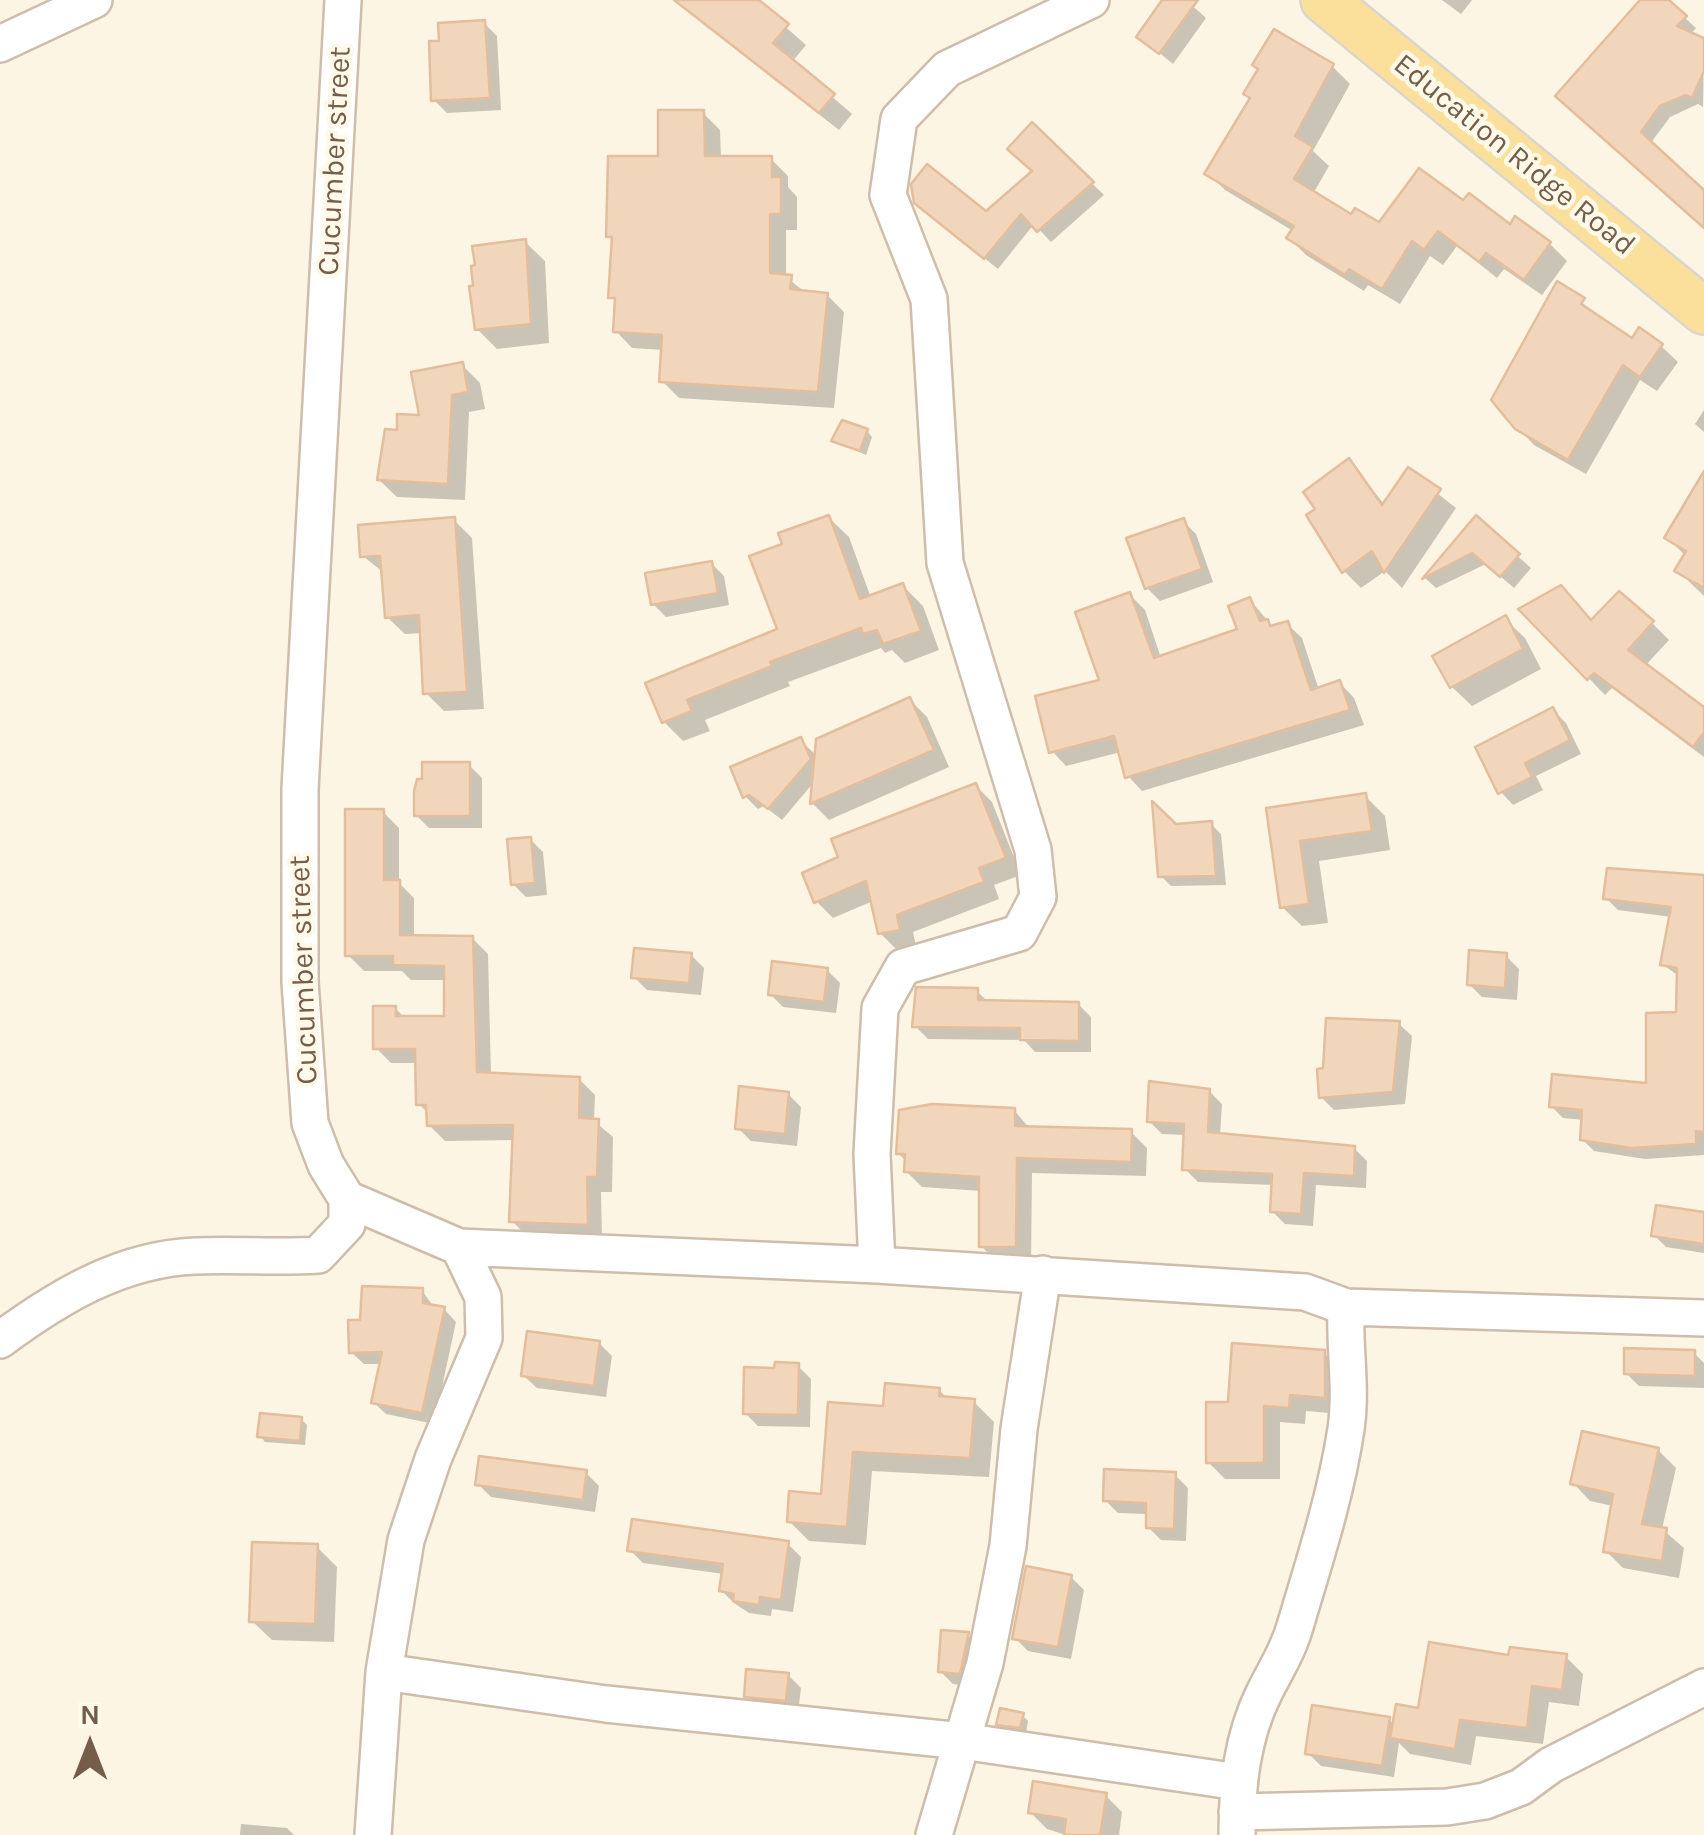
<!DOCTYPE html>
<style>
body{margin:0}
#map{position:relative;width:1704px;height:1835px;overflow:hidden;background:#fcf5e4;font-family:Karla,sans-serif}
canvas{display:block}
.north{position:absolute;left:40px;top:1695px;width:100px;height:100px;-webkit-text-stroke:8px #fff9ea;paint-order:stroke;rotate:0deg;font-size:28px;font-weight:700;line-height:40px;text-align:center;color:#755d49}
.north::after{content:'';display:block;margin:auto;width:35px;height:45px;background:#755d49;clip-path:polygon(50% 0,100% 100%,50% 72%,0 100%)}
</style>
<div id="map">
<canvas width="1704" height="1835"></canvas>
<div class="north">N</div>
</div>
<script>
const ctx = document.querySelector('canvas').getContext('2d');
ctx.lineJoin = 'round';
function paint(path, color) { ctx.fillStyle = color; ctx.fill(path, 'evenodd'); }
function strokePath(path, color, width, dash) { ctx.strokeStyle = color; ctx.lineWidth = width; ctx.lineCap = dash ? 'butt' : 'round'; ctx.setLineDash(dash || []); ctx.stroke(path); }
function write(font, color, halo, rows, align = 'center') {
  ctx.font = font + ' Karla,sans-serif'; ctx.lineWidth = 9; ctx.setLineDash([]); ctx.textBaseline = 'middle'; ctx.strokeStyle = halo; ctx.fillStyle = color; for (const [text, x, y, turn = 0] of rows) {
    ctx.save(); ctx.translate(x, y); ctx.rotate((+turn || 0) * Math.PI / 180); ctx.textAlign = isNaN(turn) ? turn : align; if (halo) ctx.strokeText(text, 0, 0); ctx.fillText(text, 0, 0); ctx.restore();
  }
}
paint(new Path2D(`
 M673 0H755L806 45 792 62 852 114 839 130Z
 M1165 0H1186L1206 18 1173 64 1139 36Z
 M1442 0H1472L1461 14Z
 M1644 0H1665L1696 28 1690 35 1704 41 1703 107 1698 104 1670 117 1650 144 1704 194V226L1569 107Z
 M484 23 497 36 501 110 447 113 434 100 442 43Z
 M1332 66 1350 84 1313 151 1329 166 1313 194 1352 218 1380 226 1464 204 1550 244 1567 261 1542 295 1504 269 1497 278 1457 246 1443 265 1430 256 1400 304 1368 285 1364 291 1306 255 1289 238 1293 231 1225 190 1208 173Z
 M703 113 720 130 721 159H771L788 176V187L797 197V230H786V277L806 293 827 295 844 312 834 408 679 398 662 381 664 350 632 348 616 331 617 303 611 297 615 242 609 236 661 159Z
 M1032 125 1104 195 1051 242 1034 224 998 269 929 214H986L1035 171Z
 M525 242 545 261 549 343 497 349 477 329Z
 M1558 284 1632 341 1661 346 1678 362 1657 391 1640 380 1586 474 1534 445 1517 427Z
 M462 365 480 383 485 409 469 412 465 500 397 497 379 480 399 432 422 418Z
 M1704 410V432L1695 424Z
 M867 431 872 437 866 455 834 441Z
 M1349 462 1385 505 1409 471 1456 508 1402 588 1385 571 1361 588 1344 571 1318 509Z
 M1704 476V596L1677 570 1686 556 1667 538Z
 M829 518 849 537 871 598 903 586 923 606 939 650 905 663 892 650 885 653 881 648 788 682 790 686 705 720 710 731 683 741 664 722 648 684 780 631 785 545Z
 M1476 519 1531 568 1514 588 1486 564 1436 588 1424 577Z
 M454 520 472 538 484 709 444 711 426 693 422 633 405 634 387 617 384 573 363 556Z
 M1183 521 1196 534 1213 582 1160 601 1147 588Z
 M711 563 724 576 729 605 666 617 653 604Z
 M1130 595 1145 610 1161 658 1240 631 1250 600 1274 628 1287 624 1302 638 1319 690 1340 683 1354 698 1364 725 1142 791 1128 776 1121 752 1066 766 1052 751 1102 682Z
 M1522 609 1593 622 1652 623 1669 640 1645 666 1704 711V757L1612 688 1605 695Z
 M1505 619 1525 638 1541 669 1472 706 1452 687Z
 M910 700 927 717 949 767 829 820 813 804 814 782 782 820 764 806 758 809 745 796 800 740 817 756Z
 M1553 710 1566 723 1581 754 1536 776 1543 790 1513 805 1501 792Z
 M469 765 482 778V828H429L416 815Z
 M976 786 992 802 1021 875 994 885 999 899 913 932 916 946 897 950 880 933 873 901 833 918 816 901 842 859Z
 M1365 796 1385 816 1390 850 1319 861 1328 923 1302 926 1282 907 1269 810Z
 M383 812 399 828V883L414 898V938H472L488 954 491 1075 579 1079 595 1095 594 1121 613 1137 612 1192H601L602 1240 528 1237 512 1221 515 1140 445 1141 429 1125V1114L419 1104 418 1063H391L376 1048 395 1008 406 1019H447V980H411L402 971H364L348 955Z
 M1211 824 1221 834 1226 885 1171 886 1161 876Z
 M530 839 543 852 547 895 526 897 513 884Z
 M1704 878V1155L1645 1159 1594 1151 1582 1139 1584 1120 1563 1118 1551 1106 1649 1086 1679 1015 1680 977 1662 964 1672 917 1618 910 1606 898Z
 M691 955 704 968 701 995 647 990 634 977Z
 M1506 956 1519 969 1517 1000 1482 997 1469 984Z
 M827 970 840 983 836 1013 783 1007 770 994Z
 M977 991 989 1003 1078 1004 1091 1017V1052H1035L1024 1040 928 1039 915 1026Z
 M1399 1024 1412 1036 1405 1104 1334 1110 1321 1097Z
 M1209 1091 1222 1104 1220 1136 1354 1148 1367 1161 1366 1188 1316 1185 1313 1226 1285 1224 1272 1211 1274 1185 1198 1182 1185 1169 1186 1135 1162 1134 1149 1121Z
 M788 1094 801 1107 797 1146 751 1141 738 1128Z
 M1014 1110 1030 1129 1131 1132 1147 1148 1146 1176 1032 1173 1031 1262H997L981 1246 982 1191 922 1187 906 1171 907 1162 898 1153Z
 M1704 1215V1253L1666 1247 1654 1235Z
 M422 1291 434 1307 444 1309 456 1322 434 1424 386 1414 373 1402 382 1364H364L351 1352Z
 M599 1343 612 1356 606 1397 537 1388 524 1376Z
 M1324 1353 1341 1370V1414L1306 1411 1305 1424 1280 1422V1479H1225L1208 1462 1230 1404Z
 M1694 1353 1704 1363V1388L1639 1386 1626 1373Z
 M798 1366 811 1379 810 1427 758 1426 745 1413 746 1369Z
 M939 1390 949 1400 974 1402 994 1422 989 1477 872 1471 866 1545 809 1541 789 1521 823 1497 830 1405 885 1409Z
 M301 1419 307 1425 305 1445 265 1442 260 1436Z
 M1658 1450 1676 1468 1662 1529 1684 1548 1679 1578 1623 1568 1606 1551 1613 1506 1590 1501 1573 1483Z
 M586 1473 599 1486 595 1512 491 1497 478 1484Z
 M1175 1475 1188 1488 1186 1541 1161 1540 1148 1527V1514L1118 1513 1105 1500Z
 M788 1544 801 1557 793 1612 772 1609 771 1616 749 1613 734 1603 722 1591 724 1574 643 1563 630 1550Z
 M317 1547 337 1567 334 1642 272 1640 252 1621Z
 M1071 1577 1084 1590 1071 1659 1028 1651 1015 1638Z
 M968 1635 981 1648 972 1686 953 1684 940 1671Z
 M1566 1657 1583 1674 1579 1706 1549 1702 1543 1744 1476 1736 1471 1765 1410 1754 1399 1743 1394 1777 1321 1766 1308 1753 1388 1719 1395 1725 1511 1658Z
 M788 1675 801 1688 798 1713 759 1709 746 1696Z
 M1022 1715 1028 1721 1026 1733 1005 1730 999 1724Z
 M1105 1795 1122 1812 1119 1835H1066L1047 1829 1030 1812Z
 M241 1824 287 1828 294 1835H240Z`), '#0003');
const building = new Path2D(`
 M674 0H759L789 24 773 43 835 94 819 113Z
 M1162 0H1198L1159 54 1136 37Z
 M1640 0H1669L1687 16 1677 26 1704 38V71L1692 98 1686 95 1660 106 1641 132 1704 190V228L1555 96Z
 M485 20 490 98 431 101 429 41H439L438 23Z
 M1274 29 1334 64 1295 136 1313 147 1294 179 1351 214 1355 208 1379 222 1419 168 1463 200 1469 193 1510 224 1515 216 1551 242 1524 280 1486 253 1479 262 1438 231 1424 250 1412 241 1382 289 1349 269 1345 275 1286 238 1294 226 1204 174 1250 98 1243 94 1258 69 1252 65Z
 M658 110H704L705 156H772V177H781V214H770V273L792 275 790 289 828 293 818 392 659 382 662 335 613 332 615 298H608L612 237H606L608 156H658Z
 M1032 122 1094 182 1037 232 1021 214 984 259 914 203 911 184 927 164 986 211 1032 171 1007 149Z
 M526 239 531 324 475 330 469 286H473L471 266 475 265 472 246Z
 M1557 281 1585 298 1581 304 1632 338 1639 327 1663 344 1640 377 1623 365 1568 460 1515 429 1491 400Z
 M463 362 468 392 452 395 448 484 377 480 385 429 397 430V414L419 415 411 372Z
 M842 420 868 429 860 451 831 441Z
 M1349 458 1382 505 1408 467 1441 489 1384 573 1372 551 1342 573 1306 515 1315 509 1303 492Z
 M1704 471V588L1674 571 1686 551 1664 538Z
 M829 515 860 599 903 583 921 631 883 644 877 630 863 634 861 628 770 662 772 666 687 700 692 711 662 723 645 683 777 629 749 556 782 544 778 533Z
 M1476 515 1520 554 1500 577 1472 553 1422 579Z
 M455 517 467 692 423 694 419 615 385 618 380 556 360 557 358 525Z
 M1184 518 1202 569 1145 589 1126 538Z
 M712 561 718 593 651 605 645 573Z
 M1561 585 1591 620 1619 591 1654 621 1628 650 1704 707V732L1693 747 1594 673 1587 680 1518 609Z
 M1130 592 1154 658 1237 629 1228 606 1250 597 1260 621 1268 619 1270 626 1288 621 1311 690 1340 680 1350 710 1125 778 1114 736 1049 753 1035 696 1099 680 1075 612Z
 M1506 615 1523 649 1450 688 1432 656Z
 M910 697 934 750 810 804 816 739Z
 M1553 707 1570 740 1525 763 1532 777 1498 794 1475 747Z
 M801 737 811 759 768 809 749 795 743 798 730 767Z
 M422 762H470V816H414V791L417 779H422Z
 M976 783 1006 858 979 868 984 882 897 915 900 930 878 934 866 881 814 903 802 873 838 857 831 839Z
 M1366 793 1372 831 1300 841 1309 904 1280 908 1266 808Z
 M1152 801 1176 824 1212 821 1216 876 1158 877Z
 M345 809H384V880H400V935L473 936 477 1072 580 1077 579 1118 599 1119 597 1177H587L588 1225 509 1222 513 1125 427 1126 426 1105H416L415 1049H373V1006H396V1016H444V966L393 965V956H345Z
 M531 837 535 883 511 885 507 839Z
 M1607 868 1704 875V1132L1696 1131V1144L1631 1148 1580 1140 1582 1110 1549 1107 1552 1074 1646 1083V1013L1676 1012 1677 968 1660 965 1671 907 1603 899Z
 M634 948 692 953 689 983 631 978Z
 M1469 950 1507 953 1505 988 1467 985Z
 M772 961 828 968 824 1002 768 995Z
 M916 987 978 988V1000L1079 1002V1041L1020 1040V1028L912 1027Z
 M1326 1018 1400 1021 1393 1092 1319 1098 1317 1069 1323 1068Z
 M1149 1081 1210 1089 1208 1132 1355 1146 1354 1176 1304 1173 1301 1214 1270 1212 1272 1174 1182 1170 1184 1124 1147 1122Z
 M739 1086 789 1092 785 1134 735 1129Z
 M932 1104 1015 1108V1126L1132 1129 1131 1162 1017 1158 1016 1247H979V1177L904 1172 905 1154H896L899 1110Z
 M1656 1205 1704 1212V1244L1651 1236Z
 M362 1286 423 1288V1303L445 1307 422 1413 371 1403 382 1352 349 1353 348 1320H360Z
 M527 1331 600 1341 594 1386 521 1376Z
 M1232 1343 1325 1350V1398L1290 1395 1289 1408 1264 1406V1463H1206V1402H1228Z
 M1624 1348 1695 1350V1376L1624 1374Z
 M775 1362 799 1363 798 1415 743 1414 744 1367 774 1368Z
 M885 1383 940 1388 939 1396 975 1399 970 1458 853 1452 847 1527 787 1522 789 1491 821 1494 828 1402 883 1406Z
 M260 1413 302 1417 300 1441 257 1437Z
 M1582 1431 1659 1448 1642 1524 1667 1528 1662 1561 1603 1552 1613 1494 1570 1484Z
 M479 1456 587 1470 583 1500 475 1485Z
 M1104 1469 1176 1472 1174 1529 1146 1528V1503L1103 1501Z
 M632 1519 789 1541 781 1600 760 1597 759 1605 733 1601 734 1594 719 1591 723 1564 627 1551Z
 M252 1542 318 1544 315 1624 249 1622Z
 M1026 1566 1072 1575 1058 1647 1012 1639Z
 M941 1630 969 1632 960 1674 938 1672Z
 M1429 1642 1508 1655 1510 1647 1567 1654 1562 1690 1532 1686 1527 1728 1460 1720 1455 1749 1390 1738 1396 1704 1418 1708Z
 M746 1669 789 1673 786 1701 744 1697Z
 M1312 1705 1390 1717 1382 1766 1305 1754Z
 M1000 1708 1024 1713 1020 1728 996 1725Z
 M1033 1781 1107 1793 1100 1835H1064L1066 1819 1028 1813Z`);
paint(building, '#f2d6bb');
strokePath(building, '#e4be9c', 2.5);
const minor = new Path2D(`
 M343 0 300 789V982L310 1123 326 1165 347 1199 459 1247 483 1297 484 1338 433 1459 406 1540 384 1672 373 1835
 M0 44 94 0
 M459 1247 877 1265 1305 1292 1346 1307 1704 1318
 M877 1265 872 1154 880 1008 903 967 1019 933 1038 897 1033 850 945 563 929 299 888 195 899 119 947 69 1091 0
 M0 1340C58 1297 121 1259 195 1256 236 1254 277 1258 318 1255L347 1224V1199
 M384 1672 606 1704 962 1741 1238 1782
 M1237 1812 1447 1807 1485 1801 1521 1787 1551 1765 1704 1687
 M934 1835 985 1663 1008 1546 1019 1429 1043 1274
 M1237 1835C1237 1786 1242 1737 1264 1693 1276 1669 1289 1649 1296 1623 1315 1559 1336 1495 1346 1429 1352 1387 1344 1348 1346 1307`);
const major = new Path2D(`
 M1324 0 1704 311`);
strokePath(minor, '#cebdaa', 40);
strokePath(major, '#dbd5d0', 50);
strokePath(minor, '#fff', 35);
strokePath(major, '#fbe09c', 45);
write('30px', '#755d49', '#fff9ea', [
 ["Education Ridge Road",1514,155,39],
 ["Cucumber street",335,161,-87],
 ["Cucumber street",304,970,-92]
]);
</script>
